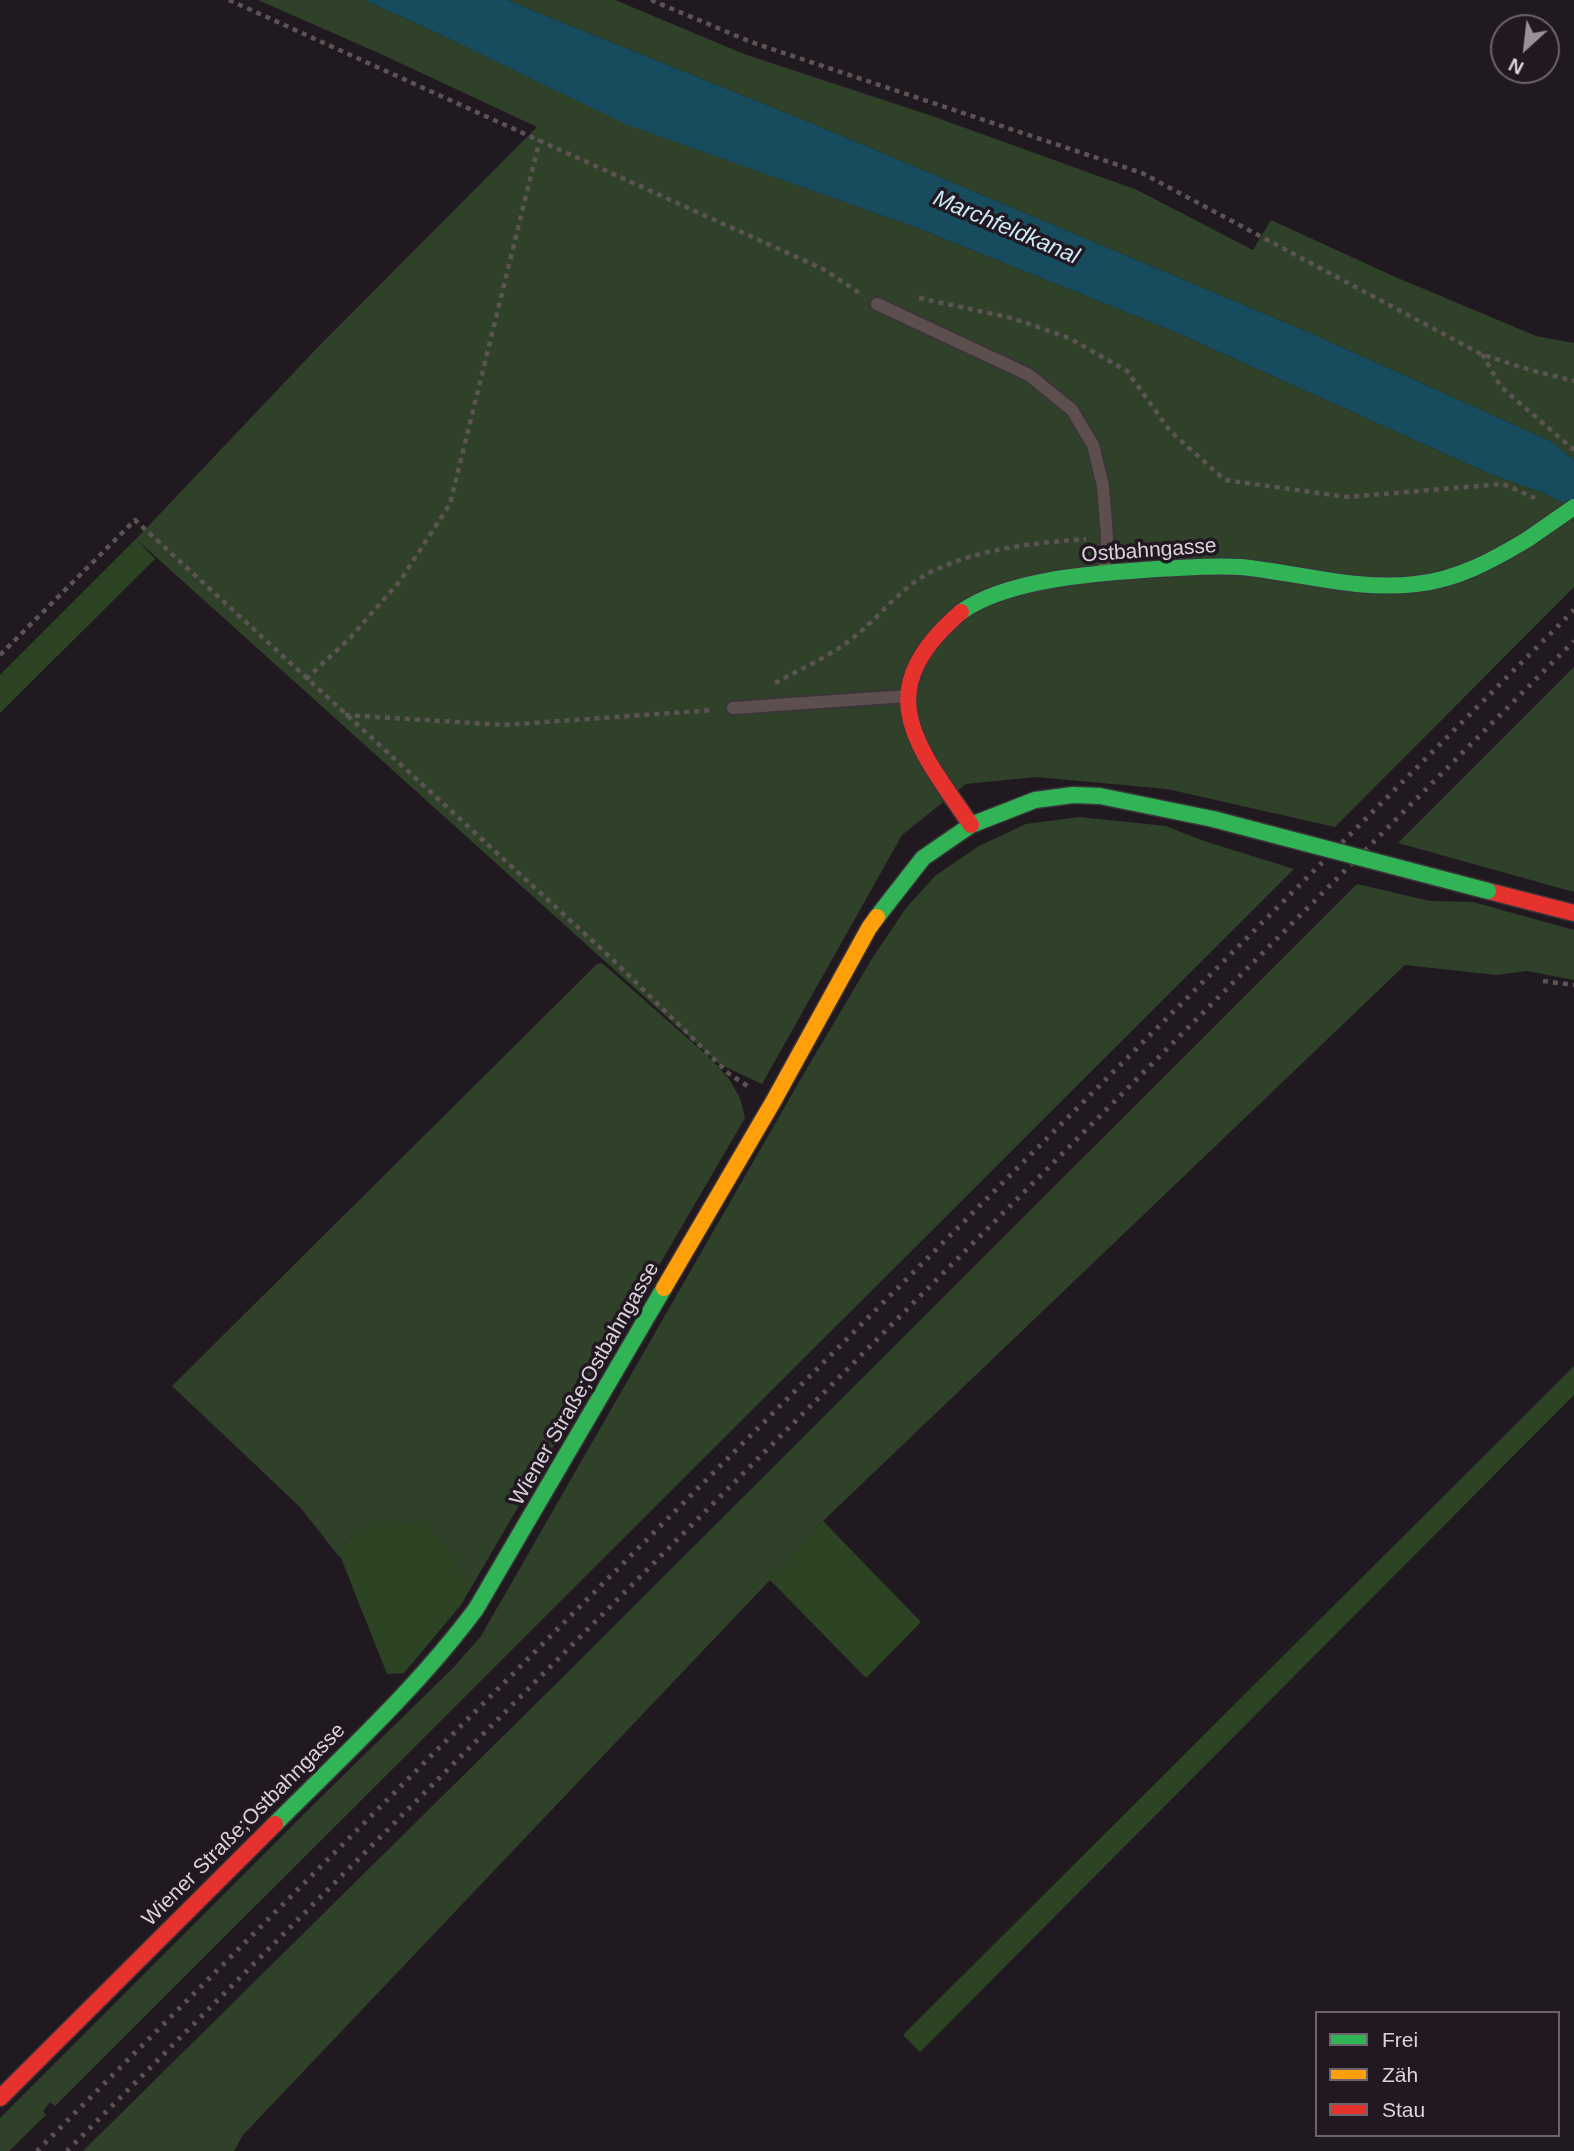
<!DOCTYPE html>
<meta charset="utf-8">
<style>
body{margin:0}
#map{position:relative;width:1574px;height:2151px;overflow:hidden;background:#201a20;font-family:Helvetica,sans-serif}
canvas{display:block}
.legend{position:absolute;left:1315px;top:2011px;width:245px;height:126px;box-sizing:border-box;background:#221822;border:2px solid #6c636c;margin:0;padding:9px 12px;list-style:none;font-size:21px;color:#dad3da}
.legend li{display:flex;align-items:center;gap:14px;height:35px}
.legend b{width:35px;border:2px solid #6c636c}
.north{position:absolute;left:1490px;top:14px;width:70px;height:70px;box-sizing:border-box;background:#221822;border:2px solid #6c636c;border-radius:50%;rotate:207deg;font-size:19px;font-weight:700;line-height:28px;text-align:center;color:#dad3da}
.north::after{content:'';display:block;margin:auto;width:24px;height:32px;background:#999299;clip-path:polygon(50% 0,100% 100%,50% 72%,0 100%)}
</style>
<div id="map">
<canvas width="1574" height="2151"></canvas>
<ul class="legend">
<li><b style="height:9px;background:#30b455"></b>Frei</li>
<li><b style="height:9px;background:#ff9f0a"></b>Zäh</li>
<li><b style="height:9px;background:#e5322d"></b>Stau</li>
</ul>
<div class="north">N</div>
</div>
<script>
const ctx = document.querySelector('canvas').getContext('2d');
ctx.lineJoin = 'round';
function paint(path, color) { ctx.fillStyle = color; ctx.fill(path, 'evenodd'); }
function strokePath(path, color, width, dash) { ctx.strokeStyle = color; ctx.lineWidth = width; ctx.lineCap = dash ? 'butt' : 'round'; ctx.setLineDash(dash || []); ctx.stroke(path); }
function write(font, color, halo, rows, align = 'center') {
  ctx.font = font + ' Helvetica,sans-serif'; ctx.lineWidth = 7; ctx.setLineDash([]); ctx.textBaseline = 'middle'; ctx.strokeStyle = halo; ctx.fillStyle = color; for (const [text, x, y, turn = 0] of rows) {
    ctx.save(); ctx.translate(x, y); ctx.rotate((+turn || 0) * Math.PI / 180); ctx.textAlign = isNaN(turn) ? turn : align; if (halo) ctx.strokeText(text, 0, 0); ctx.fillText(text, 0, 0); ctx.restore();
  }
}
paint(new Path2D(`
 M258 0H364L431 30 626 124 915 227 1173 331 1488 473 1543 493 1574 508V587L1335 827 1167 789 1036 777 966 784 902 835 762 1084 719 1064 136 539 320 345 537 127 383 55Z
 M507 0H615L744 54 932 116 1137 190 1253 250 1271 220 1393 276 1536 336 1574 343V460L1550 441 1308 332 811 123Z
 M1574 667V892L1398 843Z
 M1079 817 1166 826 1201 840 1294 869 55 2106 50 2102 43 2111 46 2115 9 2151H0V2118L315 1803 455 1666 481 1636 803 1075 873 957 906 908 935 876 979 846 1026 824Z
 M1357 884 1430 901 1473 902 1574 930V980L1527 971 1496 975 1405 965 823 1521 770 1580 243 2135 234 2151H83L567 1673Z
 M602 963 709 1057 729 1079 740 1098 745 1118 461 1605 353 1534 337 1554 300 1507 172 1386 597 964Z`), '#30412a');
paint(new Path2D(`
 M136 539 155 559 0 713V675Z
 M1574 1366V1395L920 2052 903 2035Z
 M385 1520 428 1526 454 1557 467 1589 461 1605 404 1673 387 1674 341 1558 337 1554 353 1534Z
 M823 1521 921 1622 866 1678 770 1580Z`), '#2c4324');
paint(new Path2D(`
 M364 0H507L811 123 1308 332 1550 441 1574 460V508L1543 493 1488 473 1173 331 915 227 625 124 431 30Z`), '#164c5d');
const lane = new Path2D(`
 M877 304 1029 375 1072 410 1093 445 1103 486 1107 537 1104 572
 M733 708 907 696`);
const fast = new Path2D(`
 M961 612C1008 578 1100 573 1157 569 1185 568 1213 565 1241 567 1300 573 1356 591 1416 584 1457 580 1493 560 1528 539
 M877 917 923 858 971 825 1035 800 1073 795 1100 796 1213 819
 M275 1824C344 1755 417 1688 476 1609L664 1288`);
const slow = new Path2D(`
 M664 1288 773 1102 869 928 877 917`);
const jam = new Path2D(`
 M961 612C868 692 915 743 971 825
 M1488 891 1574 913
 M0 2098 275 1824`);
strokePath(lane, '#393539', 16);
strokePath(fast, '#393539', 19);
strokePath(slow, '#393539', 19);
strokePath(jam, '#393539', 19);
strokePath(new Path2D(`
 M229 0 823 269 861 294
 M651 0 751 42 1142 173 1481 354 1530 370 1574 381
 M919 298 1012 318 1069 338 1127 371 1170 431 1225 480 1347 497 1503 484 1535 498
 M1482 354 1501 387 1574 450
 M0 655 135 520 610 957 728 1073 749 1087
 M306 679 350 638 400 581 450 504 540 139
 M775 683C801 669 830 656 853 638 881 616 903 584 935 570 982 548 1035 543 1086 539
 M345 715 504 725 714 710
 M1543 981 1574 985`), '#5c5354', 4.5, [5, 5]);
strokePath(lane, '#5c4f4e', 12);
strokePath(fast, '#30b455', 16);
strokePath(slow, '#ff9f0a', 16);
strokePath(jam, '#e5322d', 16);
strokePath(new Path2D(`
 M37 2151 1574 610
 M67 2151 1574 641`), '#5c5254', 5, [3.5, 7]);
const fastBridge = new Path2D(`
 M1528 539 1574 507
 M1213 819 1488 891`);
strokePath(fastBridge, '#393539', 19, []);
strokePath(fastBridge, '#30b455', 16);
write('21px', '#dad3da', '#221822', [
 ["Ostbahngasse",1149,551,-4],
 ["Wiener Straße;Ostbahngasse",585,1384,-60],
 ["Wiener Straße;Ostbahngasse",244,1825,-45]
]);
write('italic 23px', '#caeaf7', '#221822', [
 ["Marchfeldkanal",1006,228,23]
]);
</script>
